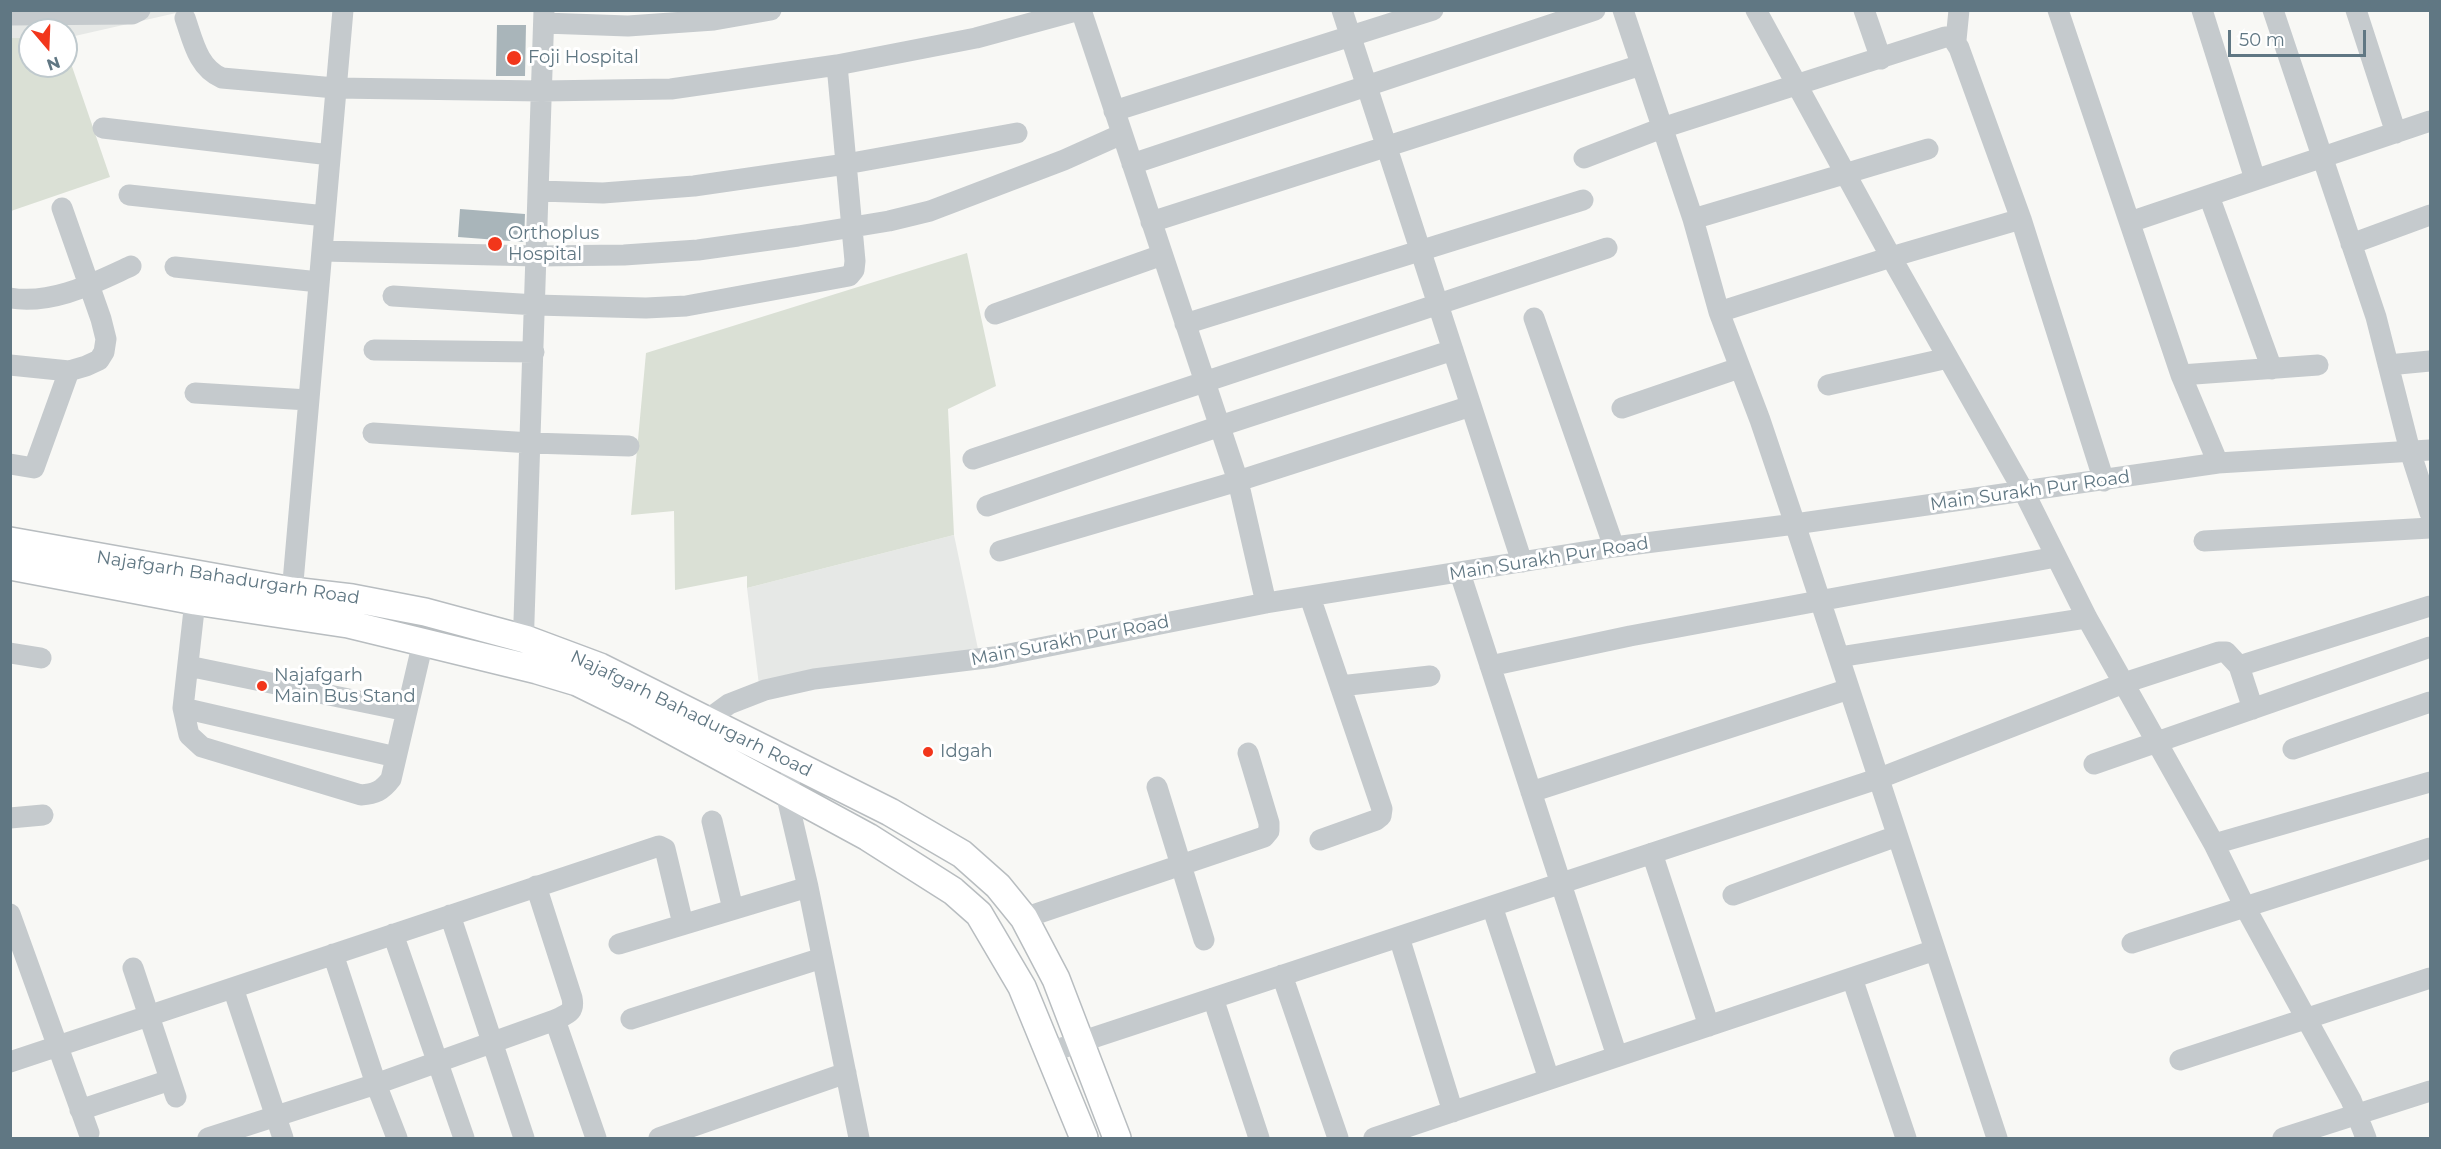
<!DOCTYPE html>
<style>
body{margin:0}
#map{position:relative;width:2441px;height:1149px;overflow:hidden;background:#f8f8f5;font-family:Montserrat,sans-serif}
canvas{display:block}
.frame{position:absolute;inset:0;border:12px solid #607783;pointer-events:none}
.north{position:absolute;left:18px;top:18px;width:60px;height:60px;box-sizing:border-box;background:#fff;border:2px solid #bfc9cd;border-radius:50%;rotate:161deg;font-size:16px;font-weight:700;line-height:24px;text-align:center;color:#607783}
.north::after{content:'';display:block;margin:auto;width:21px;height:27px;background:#f2361b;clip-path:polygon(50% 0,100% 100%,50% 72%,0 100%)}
.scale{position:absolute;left:2228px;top:30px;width:138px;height:27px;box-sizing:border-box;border:3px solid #607783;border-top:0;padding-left:8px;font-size:18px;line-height:21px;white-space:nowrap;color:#607783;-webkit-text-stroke:4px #fff;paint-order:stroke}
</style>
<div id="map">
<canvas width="2441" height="1149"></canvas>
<div class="frame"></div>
<div class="north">N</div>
<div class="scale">50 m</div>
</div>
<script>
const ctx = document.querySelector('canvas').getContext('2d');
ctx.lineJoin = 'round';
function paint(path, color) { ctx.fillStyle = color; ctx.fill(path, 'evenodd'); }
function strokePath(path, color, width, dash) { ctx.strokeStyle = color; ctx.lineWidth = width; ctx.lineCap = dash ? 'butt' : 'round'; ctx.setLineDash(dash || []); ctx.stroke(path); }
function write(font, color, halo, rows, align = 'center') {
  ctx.font = font + ' Montserrat,sans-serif'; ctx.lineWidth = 6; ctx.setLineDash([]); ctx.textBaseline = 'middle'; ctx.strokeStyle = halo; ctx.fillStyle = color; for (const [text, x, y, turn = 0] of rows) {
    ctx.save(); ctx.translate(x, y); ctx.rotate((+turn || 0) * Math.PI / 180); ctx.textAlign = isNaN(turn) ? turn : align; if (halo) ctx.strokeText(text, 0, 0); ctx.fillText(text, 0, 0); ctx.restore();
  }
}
paint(new Path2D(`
 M11 11H185L66 38V30H30V38H11Z
 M954 535 978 649 759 685 747 588Z`), '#e6e8e6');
paint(new Path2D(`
 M10 38H30V66H66V49L110 177 11 211Z
 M967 253 996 386 948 409 954 535 747 588V576L675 590 674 511 631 515 646 353Z`), '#dae0d5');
paint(new Path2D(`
 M497 25H526L525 76H496Z
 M460 209 525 214 524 242 458 237Z`), '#a9b5ba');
const major = new Path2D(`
 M10 541 292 591 352 598 425 612 525 639 600 667 890 812 962 854 998 886 1024 918 1056 979 1117 1138
 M10 566 195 601 348 624 537 670 577 682 636 711 868 837 953 891 979 914 1022 987 1084 1138`);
strokePath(major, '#b8bdc0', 30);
strokePath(new Path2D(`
 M1081 10 1238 481 1266 603
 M1342 10 1522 562
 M1623 10 1693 219 1719 312 1760 420 1795 524 1997 1138
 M1756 10 1891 257 2024 492 2087 618 2214 844 2245 907 2351 1100 2366 1138
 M1864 10 1881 59
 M2058 10 2181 375 2218 463
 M2202 10 2255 179
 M2273 10 2376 317 2410 451 2430 513
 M2356 10 2396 133
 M10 15 132 14 140 10
 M185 18C193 41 198 68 222 78L335 88 542 91 671 89 837 65 976 38 1079 10
 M544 23 628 26 714 20 771 10
 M1956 40 1959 10
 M1114 111 1433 10
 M103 128 330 155
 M1584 158 1662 128 1945 37H1952L1959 48 2021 219 2104 481
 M1132 164 1595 10
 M539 191 603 193 694 186 846 164 1017 133
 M129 195 325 216
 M2209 196 2272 369
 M1693 219 1928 149
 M1151 222 1641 65
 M2130 222 2430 121
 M2351 244 2430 215
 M322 251 537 256 624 255 698 250 798 236 889 221 930 211 1064 160 1122 134
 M175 267 319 282
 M393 296 536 305 646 308 686 306 849 276 854 270 855 261 837 65
 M10 298C53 305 94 283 131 266
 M1719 312 1891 257 2021 219
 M995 314 1162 255
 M1534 318 1614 547
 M1185 324 1583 200
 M374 350 534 352
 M10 365 69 371 86 366 99 360 104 352 106 339 101 319 62 208
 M2388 365 2430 361
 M2181 375 2318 365
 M1828 385 1948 358
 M195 393 308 400
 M1622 408 1739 368
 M373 433 531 443 629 446
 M973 459 1607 248
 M10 464 34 468 69 371
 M987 506 1220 426 1453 350
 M2204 541 2430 528
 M1000 551 1238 481 1471 406
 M1460 573 1617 1056
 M1310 597 1382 809 1381 816 1376 820 1320 840
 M195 601 183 708 189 735 202 747 361 795C375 794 382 791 391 779L423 642
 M291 605 343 10
 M523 651 544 10
 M10 653 41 658
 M1839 657 2087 618
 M188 666 407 711
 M1490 666 1630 636 2056 557
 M2239 666 2253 709
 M1340 686 1430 676
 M183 708 396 757
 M696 728 729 704 765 690 814 679 994 657 1266 603 1614 547 1795 524 2218 463 2430 450
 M2293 749 2430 702
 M795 763 786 793 808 887 859 1138
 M2094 764 2430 647
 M1157 787 1204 940
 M1531 792 1849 689
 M10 818 43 815
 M712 821 733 909
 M2214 844 2430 782
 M1652 853 1709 1026
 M1733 895 1897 836
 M1492 906 1549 1079
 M10 914 89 1133
 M450 915 524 1138
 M1024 918 1264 837 1269 831V823L1248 753
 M393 934 464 1138
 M1399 937 1453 1112
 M2132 943 2430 848
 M619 944 808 887
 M333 954 376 1084 397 1138
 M133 968 176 1097
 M1282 975 1338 1138
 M1852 978 1906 1138
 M233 988 283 1138
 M1213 998 1259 1138
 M631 1019 822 958
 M555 1020 596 1138
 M1050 1052 1880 778 2124 683 2219 652H2226L2239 666 2430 606
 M2180 1060 2430 978
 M10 1062 659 846 665 849 683 924
 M80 1110 170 1080
 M208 1138 376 1084 555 1020C567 1014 575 1013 572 998L536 886
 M659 1138 846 1073
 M1374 1138 1935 950
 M2283 1138 2430 1091`), '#c5cacd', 21);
strokePath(major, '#fff', 27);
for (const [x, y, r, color] of [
 [514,58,8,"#f2361b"],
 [495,244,8,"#f2361b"],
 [262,686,6,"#f2361b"],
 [928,752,6,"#f2361b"]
]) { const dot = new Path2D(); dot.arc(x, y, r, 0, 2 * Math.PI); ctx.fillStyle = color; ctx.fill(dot); strokePath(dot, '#fff', 2); }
write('18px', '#607783', '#fff', [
 ["Foji Hospital",528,58],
 ["Orthoplus",508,234],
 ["Hospital",508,255],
 ["Najafgarh",274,676],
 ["Main Bus Stand",274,697],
 ["Idgah",940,752]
], 'left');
write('18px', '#607783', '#fff', [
 ["Main Surakh Pur Road",2030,491,-8],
 ["Main Surakh Pur Road",1549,559,-9],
 ["Najafgarh Bahadurgarh Road",228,578,9],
 ["Main Surakh Pur Road",1070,641,-11],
 ["Najafgarh Bahadurgarh Road",691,714,26]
]);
</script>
